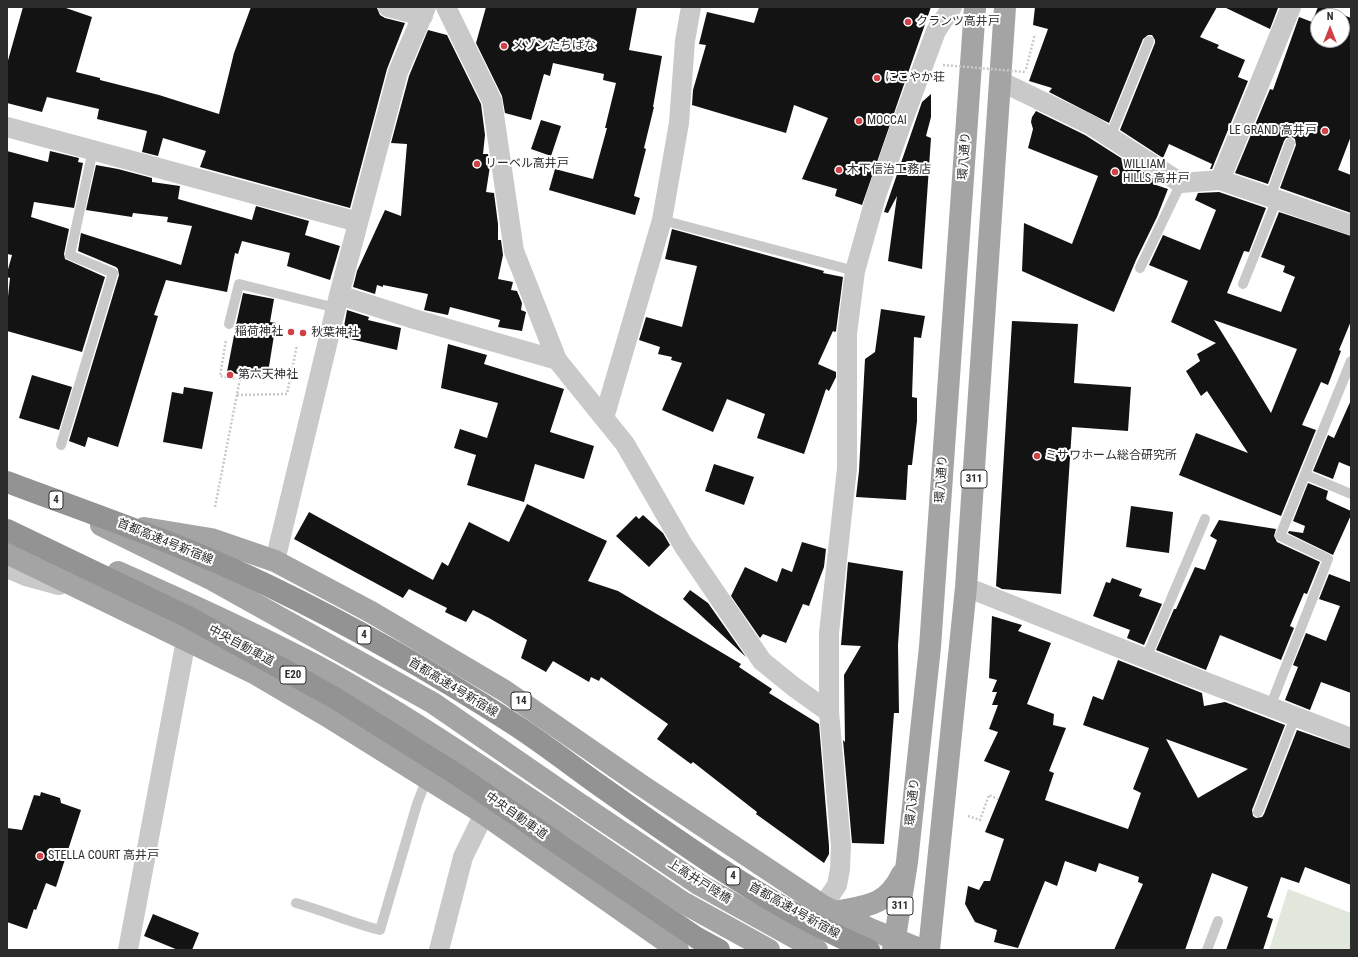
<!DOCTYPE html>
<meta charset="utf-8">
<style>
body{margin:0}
#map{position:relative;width:1358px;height:957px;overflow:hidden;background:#fff;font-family:"Roboto Condensed",sans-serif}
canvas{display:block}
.frame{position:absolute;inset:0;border:8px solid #2c2c2c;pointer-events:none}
.north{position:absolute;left:1310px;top:8px;width:40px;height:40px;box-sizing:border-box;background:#fff;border:1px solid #ababab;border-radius:50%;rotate:0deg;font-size:11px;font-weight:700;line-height:16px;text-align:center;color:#2c2c2c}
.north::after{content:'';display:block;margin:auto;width:14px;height:18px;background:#cf4146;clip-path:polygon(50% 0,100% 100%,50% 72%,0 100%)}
</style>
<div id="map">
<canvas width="1358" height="957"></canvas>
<div class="frame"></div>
<div class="north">N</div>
</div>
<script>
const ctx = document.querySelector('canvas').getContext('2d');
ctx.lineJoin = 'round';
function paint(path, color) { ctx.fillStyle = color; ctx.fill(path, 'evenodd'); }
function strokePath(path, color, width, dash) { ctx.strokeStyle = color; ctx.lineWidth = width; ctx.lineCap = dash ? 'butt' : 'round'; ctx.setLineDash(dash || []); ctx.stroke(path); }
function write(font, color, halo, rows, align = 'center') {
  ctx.font = font + ' "Roboto Condensed","Noto Sans JP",sans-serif'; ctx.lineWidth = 4; ctx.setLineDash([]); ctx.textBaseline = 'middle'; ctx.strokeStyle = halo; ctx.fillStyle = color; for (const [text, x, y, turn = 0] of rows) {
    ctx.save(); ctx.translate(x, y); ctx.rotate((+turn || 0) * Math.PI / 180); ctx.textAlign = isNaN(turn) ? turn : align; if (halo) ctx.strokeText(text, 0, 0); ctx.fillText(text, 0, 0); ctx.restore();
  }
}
paint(new Path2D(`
 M1288 889 1351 913V950H1269Z`), '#e1e8db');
paint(new Path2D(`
 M23 7H63L92 17 76 72 100 78V80L159 95 219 114 234 53 251 7H374L377 8 380 15 385 18 405 23 387 69 350 208 200 167 206 151 163 138 158 156 142 152 147 131 97 119 99 109 47 97 42 112 7 103V64Z
 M486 7H637L629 50 662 56 653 107H654L644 148 646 149 634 196 640 198 635 215 549 190 555 169 593 179 607 128H605L616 83 603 80 604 74 553 63 550 76 544 74 531 120 505 113 502 96 476 43Z
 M759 7H931L862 205 835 196 837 189 802 179 828 118 794 105 786 133 692 105 693 90 706 45 699 44 707 12 754 23Z
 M1035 7H1217L1200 37 1219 45 1217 48 1245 60 1238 77 1248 81 1212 169H1210L1212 164 1169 144 1163 158 1120 130 1155 43V40L1152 35H1148L1143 39 1109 123 1049 92 1052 88 1029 81 1048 29 1033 25Z
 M1224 7H1275L1278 8 1270 29Z
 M1318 7H1323L1351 18V136L1338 170 1351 175V213L1280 188 1296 145 1295 139 1292 137 1286 138 1284 141 1268 184 1235 173 1270 89 1273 90 1299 17 1312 22ZM1318 16H1342V40H1318Z
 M428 30 447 35 481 104 485 135 483 154H488L490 166 486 192 494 193 498 224V240H501L503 255 498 279 513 282 511 290 517 291 522 303 521 310 526 312 522 331 498 327 500 320 450 307 448 315 424 310 428 294 383 285V287L377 285 375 294 353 287 357 271 385 210 401 216 407 144 391 143 409 76Z
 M931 94V117L926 136 931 138 922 269 888 261 897 196 888 213 884 212 922 102Z
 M1036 111 1085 135 1154 179 1153 184 1168 189 1157 217 1136 260 1114 312 1022 271 1024 223 1072 244 1098 176 1028 148 1033 129 1031 122 1032 117Z
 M541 120 561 126 551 156 531 149Z
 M7 151 48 162 50 151 79 158 78 162 83 163 74 208 34 202 31 217 69 229 64 254 65 259 105 277 82 352 7 331V306L10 278 7 277V273L12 255 7 254Z
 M96 165 118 169 152 178V182L180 186 178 199 252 220 256 206 309 221 305 235 340 246 330 280 287 266 290 253 242 241 238 254 235 253 227 292 166 280 154 315 158 316 118 447 88 437 85 447 69 441 119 275 118 269 116 267 78 251 81 233 181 265 192 226 167 222 168 217 133 213 132 217 86 210Z
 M1219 192 1266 208 1249 252 1244 251 1227 293 1281 312 1295 277 1283 272 1285 266 1261 257 1279 212 1351 236V321L1339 350 1341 351 1328 385 1321 382 1302 425 1316 430 1281 516 1179 475 1196 433 1248 453 1207 391 1201 396 1186 371 1200 361 1197 354 1216 343 1171 322 1188 281 1149 265 1163 235 1200 250 1216 210 1195 200 1198 193ZM1214 320 1297 349 1271 413 1234 352Z
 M672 229 824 271 823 273 843 277 836 331 835 332 833 331 818 364 836 372V377L829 391 826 389 804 454 757 438 765 414 727 399 713 432 662 410 682 363 671 360 672 357 658 354 660 347 639 340 646 317 682 327 697 266 665 259Z
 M243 293 274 299 270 322 276 323 267 379 227 372 236 325Z
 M881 309 925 316 921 338 914 337 912 397 917 398V421L912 465H908L906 500 856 497 859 471 865 359 875 352Z
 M347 310 369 317 368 320 401 328 397 350 342 337Z
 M1012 321 1078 324 1074 383 1131 387 1128 431 1072 427 1061 594 1002 589 996 586Z
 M448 344 487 355 484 364 564 389 550 432 594 446 584 479 535 464 524 502 467 485 476 455 454 448 460 429 487 438 498 403 441 388Z
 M32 375 72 387 59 430 19 418Z
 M184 387 213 392 202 449 163 442 172 392 183 394Z
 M1351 400V467L1339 462 1333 479 1313 471 1328 435 1334 438Z
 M714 464 754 477 744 505 705 491Z
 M1308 483 1328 491 1326 499 1329 501 1351 511V515L1333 555 1288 533 1289 531 1303 533 1305 526 1293 521Z
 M527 504 607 541 588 581 618 591 741 664 739 667 772 689 769 693 819 724 829 846V854L824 863 756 814 757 812 693 762 691 764 657 739 668 724 601 677 599 681 591 677 589 682 553 661 546 672 521 658 527 640 489 618 473 610 466 622 445 612 447 608 409 589 403 598 294 539 309 512 433 580 442 562 448 566 469 522 509 542Z
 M1131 506 1173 512 1169 553 1126 547Z
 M643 515 663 533 670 545 649 567 616 536 636 516 639 519Z
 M1219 520 1276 529 1274 536 1277 542 1320 562 1307 594 1304 593 1290 626 1294 628 1281 660 1220 635 1206 670 1156 650 1174 609H1176L1195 567 1205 570 1217 540 1210 536Z
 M802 542 826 549 824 567 809 606 803 604 786 643 763 634 760 638 731 596 745 567 777 582 782 568 792 572Z
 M848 562 903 571 898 645 899 713H894L884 844 852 843 843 740 845 742 844 675 861 646 841 645Z
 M1329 574 1350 582 1351 580V693L1321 682 1310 710 1285 700 1298 667 1293 665 1306 633 1326 641 1340 606 1319 599Z
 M1112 578 1142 589 1139 596 1162 604 1144 645 1127 638 1130 630 1093 616 1106 582 1110 583Z
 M690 590 708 603 746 657 683 599Z
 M992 616 1022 625 1018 631 1051 643 1027 704 1054 714 1053 725 1066 728 1049 771 1054 773 1045 800 1128 829 1141 793 1133 789 1149 748 1083 725 1093 696 1103 700 1118 660 1202 693 1204 706 1225 702 1285 725 1252 810 1253 816 1256 818 1262 817 1264 814 1297 730 1351 749V885L1305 867 1299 883 1281 877 1267 917 1273 919 1263 950H1226L1248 887 1212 873 1185 950H1114L1143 884 1138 882 1139 877 1099 863 1096 872 1065 861 1057 886 1045 881 1018 948 994 942 997 930 975 922 965 904 968 886 979 890 984 881H990L1004 839 985 832 1010 771 984 761 998 732 989 729 998 705H992L997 692H992L997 680 989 678ZM1166 739 1248 769 1198 798Z
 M41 792 60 798 61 803 81 810 56 887 46 883 36 910 34 909 27 929 7 922V828L22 830 34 795 40 796Z
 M153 914 199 933 192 950H178L144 936Z`), '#131313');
strokePath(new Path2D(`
 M1026 69 1035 34
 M237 395 287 394 297 345
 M215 507 240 379 220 376 226 340
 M968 816 980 820 989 795 998 799`), '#c9c9c9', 2.5, [2, 2]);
strokePath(new Path2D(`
 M1110 137 1149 41
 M1270 197 1290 143
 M662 220 855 271
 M1140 268 1181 183
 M1243 284 1277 199
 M229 324 239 284 336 308
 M61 445 113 273 70 255 93 150
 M1306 475 1351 494
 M1146 658 1205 519
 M1270 707 1328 559 1280 536 1351 361
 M1258 812 1295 717
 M296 903C325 911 351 923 380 930L417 804 427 778
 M1207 950 1218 921`), '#c9c9c9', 10);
strokePath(new Path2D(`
 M388 7 423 16
 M446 7 492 101 514 251 557 360 625 444 683 545 762 661 794 687 829 712
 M1000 81 1091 125 1181 183 1220 180 1351 225
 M7 127 358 222
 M1220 180 1291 7
 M339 295 414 319 557 360
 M604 418 662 220 679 123 685 41 691 7
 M275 561 339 295 398 72 426 7
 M7 568 26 576 59 585
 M966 587 1185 674 1351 738
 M823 906 837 885 840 869 841 846 829 712V633L847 468V334L855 271 876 196 900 128 936 31 952 7
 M128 950 186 640
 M439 950 463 857 484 814`), '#c9c9c9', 20);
strokePath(new Path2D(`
 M101 525 209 578 433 703 584 807
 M144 528 211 539 275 561 371 612 505 691 641 785 823 906 870 929 922 950
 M7 553 254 673 327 716 484 814 678 950
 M118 572C184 601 250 631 315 665 404 713 488 771 573 828
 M835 912C866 906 887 906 902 874
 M893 950 907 862 930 647 975 7
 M929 950 966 587 1005 7`), '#a4a4a4', 22);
strokePath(new Path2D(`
 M7 530 188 617 335 698 456 774 697 938 719 950`), '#939393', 22);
strokePath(new Path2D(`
 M943 65 1026 72`), '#c9c9c9', 2.5, [2, 2]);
strokePath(new Path2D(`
 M584 807 700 885 817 950
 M573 828 684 903 769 950`), '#a4a4a4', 22);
strokePath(new Path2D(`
 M7 482C95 515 184 545 269 586 354 627 436 674 515 725 544 744 571 765 599 785 685 846 772 909 869 950`), '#939393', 22);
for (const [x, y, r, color] of [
 [908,22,4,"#cf4146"],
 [504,46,4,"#cf4146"],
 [877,78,4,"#cf4146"],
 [859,121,4,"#cf4146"],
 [1325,131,4,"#cf4146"],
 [477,164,4,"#cf4146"],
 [839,170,4,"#cf4146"],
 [1115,172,4,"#cf4146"],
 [291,332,4,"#cf4146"],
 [303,333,4,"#cf4146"],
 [230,375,4,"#cf4146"],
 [1037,456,4,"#cf4146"],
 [40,856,4,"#cf4146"]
]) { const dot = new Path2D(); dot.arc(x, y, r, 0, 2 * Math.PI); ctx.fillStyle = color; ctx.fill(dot); strokePath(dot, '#fff', 1.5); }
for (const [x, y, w] of [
 [974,479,26],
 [56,500,14],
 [364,635,14],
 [293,675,26],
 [521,701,20],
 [733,876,14],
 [900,906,26]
]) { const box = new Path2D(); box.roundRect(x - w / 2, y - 9, w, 18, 3); ctx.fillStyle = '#fff'; ctx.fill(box); strokePath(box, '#2c2c2c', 1); }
write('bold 11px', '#2c2c2c', null, [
 ["311",974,479],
 ["4",56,500],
 ["4",364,635],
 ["E20",293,675],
 ["14",521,701],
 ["4",733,876],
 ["311",900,906]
]);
write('12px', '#2c2c2c', '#fff', [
 ["クランツ高井戸",916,22],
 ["メゾンたちばな",512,46],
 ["にこやか荘",885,78],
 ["MOCCAI",867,121],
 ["LE GRAND 高井戸",1317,131,"right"],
 ["リーベル高井戸",485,164],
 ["WILLIAM",1123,165],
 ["HILLS 高井戸",1123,179],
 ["木下信治工務店",847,170],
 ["稲荷神社",283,332,"right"],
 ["秋葉神社",311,333],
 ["第六天神社",238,375],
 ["ミサワホーム総合研究所",1045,456],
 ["STELLA COURT 高井戸",48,856]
], 'left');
write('12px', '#2c2c2c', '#fff', [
 ["環八通り",965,156,-86],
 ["環八通り",942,479,-86],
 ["首都高速4号新宿線",165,542,22],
 ["中央自動車道",241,646,28],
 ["首都高速4号新宿線",453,688,31],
 ["環八通り",913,802,-84],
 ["中央自動車道",516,816,35],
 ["上高井戸陸橋",699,882,32],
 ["首都高速4号新宿線",794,911,29]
]);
</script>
